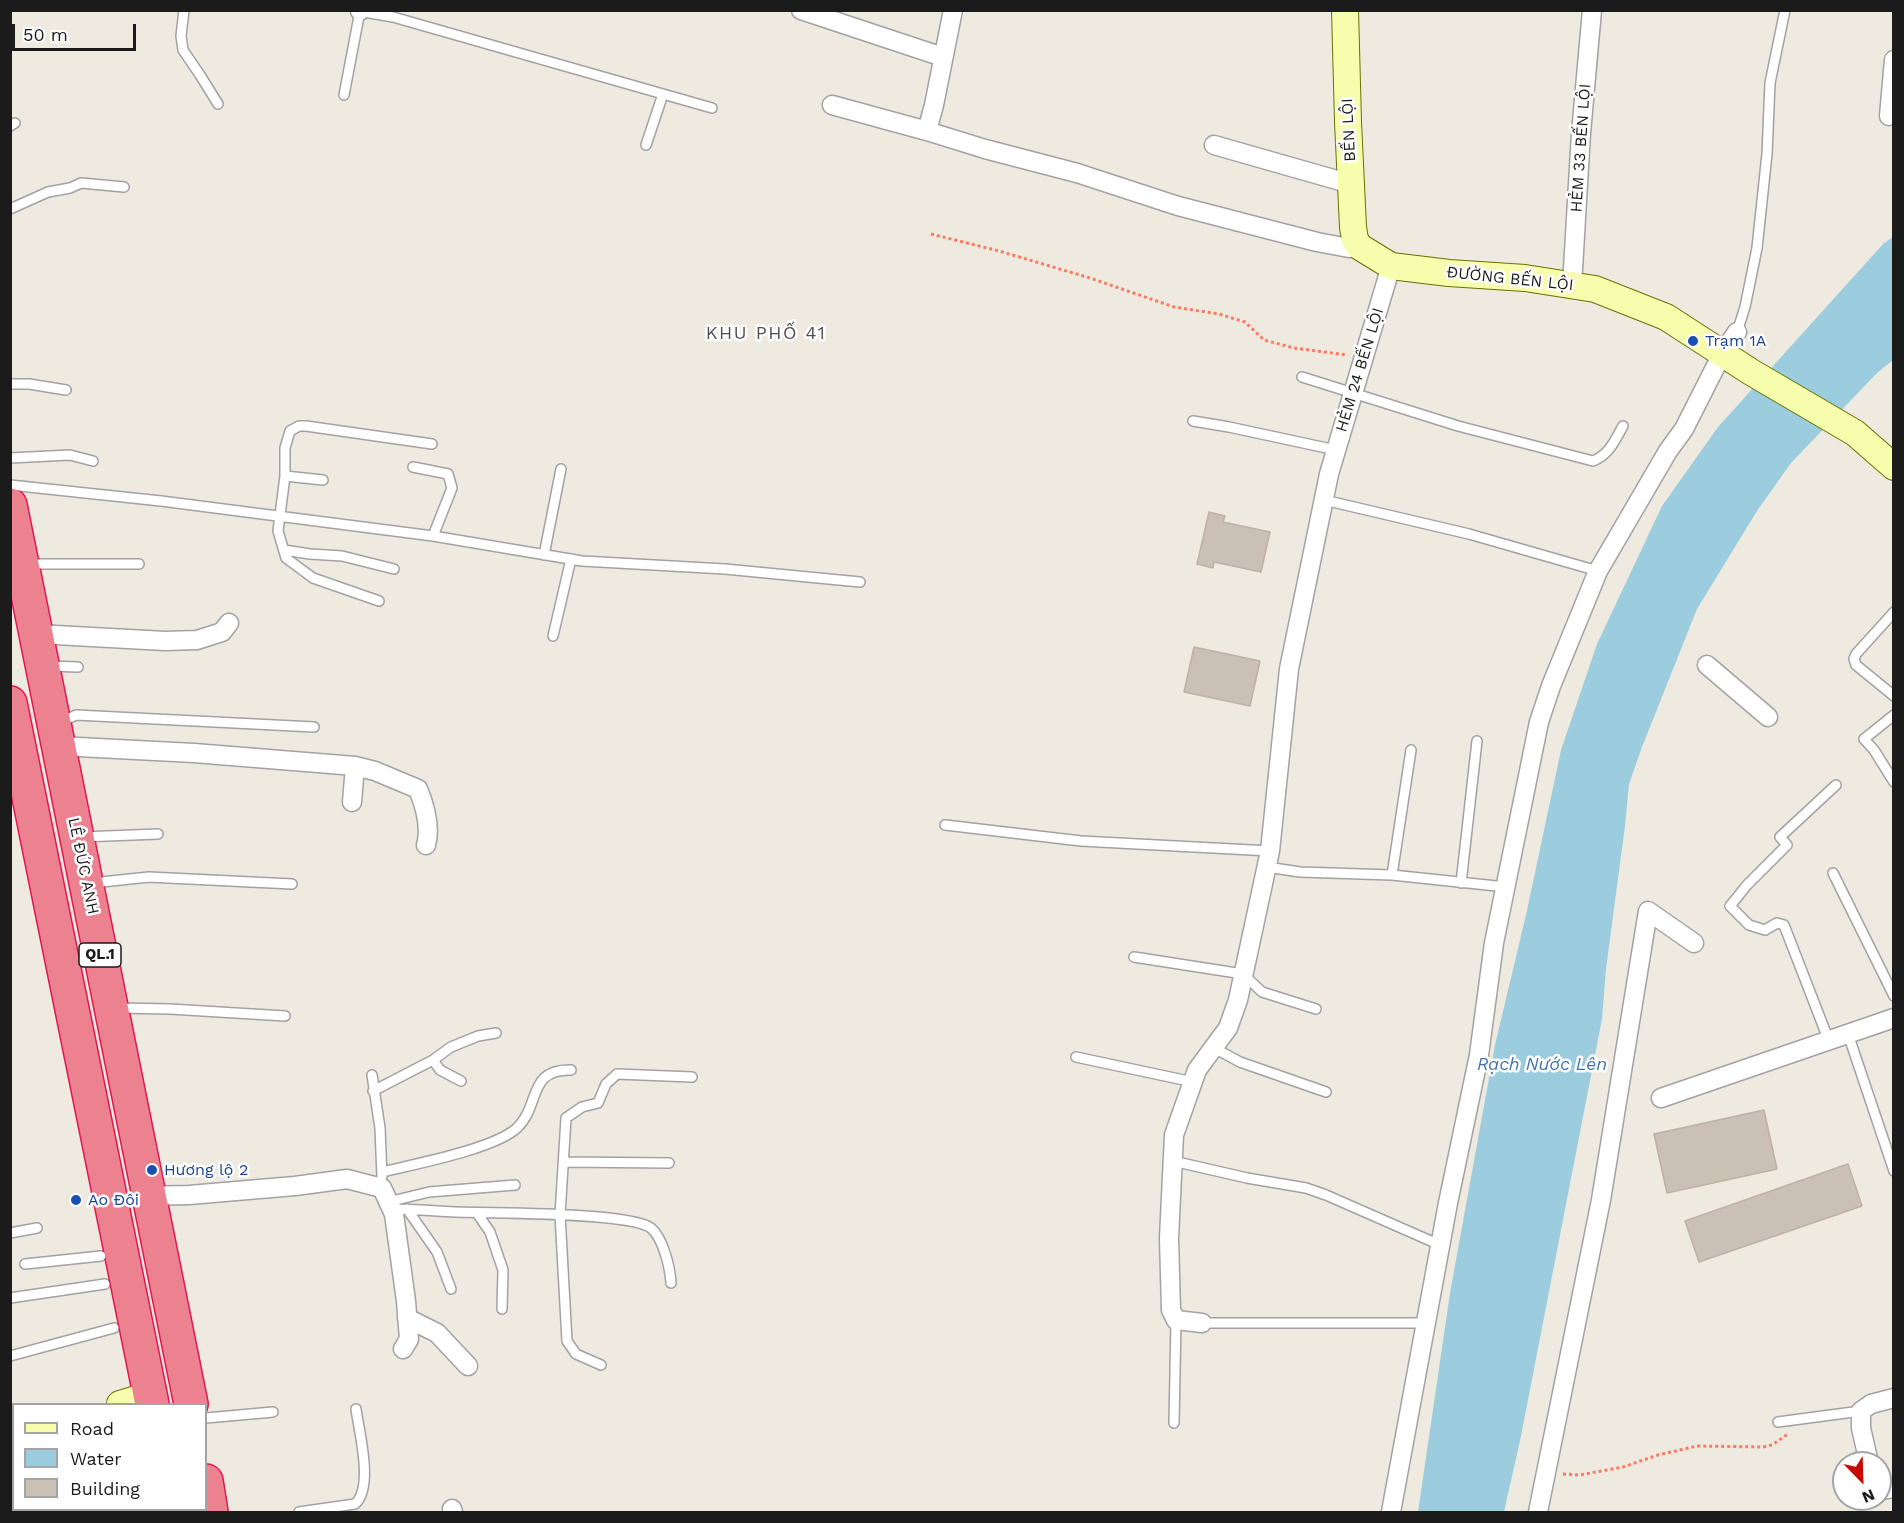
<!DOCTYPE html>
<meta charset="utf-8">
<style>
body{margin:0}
#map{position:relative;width:1904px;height:1523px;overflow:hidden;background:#eeeae0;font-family:"Work Sans",sans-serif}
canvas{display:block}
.frame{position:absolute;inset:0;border:12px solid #1b1b1b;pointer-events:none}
.legend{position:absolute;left:12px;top:1403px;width:195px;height:108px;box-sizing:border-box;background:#fff;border:2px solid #a4a4a4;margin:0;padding:8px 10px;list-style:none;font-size:18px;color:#1b1b1b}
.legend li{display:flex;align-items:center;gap:12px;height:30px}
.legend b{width:30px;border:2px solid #a4a4a4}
.north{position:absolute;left:1832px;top:1451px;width:60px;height:60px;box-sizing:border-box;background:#fff;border:2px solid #a4a4a4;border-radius:50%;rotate:157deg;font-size:16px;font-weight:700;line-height:24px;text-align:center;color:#1b1b1b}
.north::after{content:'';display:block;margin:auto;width:21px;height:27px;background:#c70a00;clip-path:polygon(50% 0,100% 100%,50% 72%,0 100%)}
.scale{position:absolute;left:12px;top:24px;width:124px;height:27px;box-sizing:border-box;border:3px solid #1b1b1b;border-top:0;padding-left:8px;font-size:18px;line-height:21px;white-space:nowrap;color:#1b1b1b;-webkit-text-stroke:4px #fff;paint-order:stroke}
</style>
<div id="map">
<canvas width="1904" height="1523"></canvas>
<div class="frame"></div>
<ul class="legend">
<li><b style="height:8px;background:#f6feae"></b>Road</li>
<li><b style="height:16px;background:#9ccddf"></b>Water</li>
<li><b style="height:16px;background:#cac0b6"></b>Building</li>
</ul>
<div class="north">N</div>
<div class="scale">50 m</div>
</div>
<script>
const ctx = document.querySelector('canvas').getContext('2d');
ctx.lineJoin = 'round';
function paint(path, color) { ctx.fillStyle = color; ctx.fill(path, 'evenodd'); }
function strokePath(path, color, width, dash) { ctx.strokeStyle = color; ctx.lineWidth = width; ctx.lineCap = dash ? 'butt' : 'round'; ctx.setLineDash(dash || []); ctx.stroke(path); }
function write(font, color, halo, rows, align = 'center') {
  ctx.font = font + ' "Work Sans",sans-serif'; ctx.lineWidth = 5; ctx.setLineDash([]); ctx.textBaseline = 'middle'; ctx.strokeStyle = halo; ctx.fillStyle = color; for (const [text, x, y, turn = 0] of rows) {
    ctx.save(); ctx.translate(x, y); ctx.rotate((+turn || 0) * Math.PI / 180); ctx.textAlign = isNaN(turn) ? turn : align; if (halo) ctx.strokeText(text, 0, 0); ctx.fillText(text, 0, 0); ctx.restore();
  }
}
paint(new Path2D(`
 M1893 237V360L1877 373 1791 463 1757 511 1697 609 1642 747 1629 784 1625 826 1606 969 1602 1019 1521 1436 1504 1512H1418L1450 1293 1495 1045 1526 915 1561 750 1597 644 1662 506 1718 427 1884 243Z`), '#9ccddf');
const building = new Path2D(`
 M1209 512 1225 516 1223 522 1270 532 1261 572 1214 562 1213 568 1197 564Z
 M1194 647 1260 661 1250 706 1184 692Z
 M1764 1110 1777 1169 1667 1193 1654 1134Z
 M1848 1164 1862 1206 1699 1262 1685 1221Z`);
paint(building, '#cac0b6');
strokePath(building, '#c0b1a1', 1.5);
const lane = new Path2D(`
 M184 10 181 36 183 50 200 75 218 104
 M358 11 393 17 712 108
 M344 95 360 11
 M10 126 15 123
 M646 145 663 94
 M10 209 48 192 70 188 81 183 124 187
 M1737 332 1745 307 1757 248 1767 154 1770 83 1785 10
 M1302 377 1458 426 1593 461C1610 454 1615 440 1623 426
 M10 384H29L66 390
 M1193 421 1229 427 1336 450
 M10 458 70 455 93 461
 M413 467 448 474 452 488 433 536
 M285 476 323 480
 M10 485 161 501 433 536 582 561 725 569 860 582
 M1324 500 1469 534 1598 571
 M284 550 310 554 342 556 394 569
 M544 555 561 469
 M28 564H139
 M379 601 313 578 286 558 278 531 285 476V448L290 431 299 426H306L432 444
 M1894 612 1856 654 1854 659 1856 665 1894 696
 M553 636 571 559
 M47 666 78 667
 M1894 715 1864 739 1874 750 1894 782
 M59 723 76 715 314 727
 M945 825 1081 841 1270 851
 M82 837 158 834
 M1267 867 1300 872 1392 875 1506 887
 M1833 873 1894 996
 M1392 875 1411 750
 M92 883 149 877 292 884
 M1461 883 1477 741
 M1134 957 1243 974 1262 992 1316 1009
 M116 1008 170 1009 285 1016
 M1848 1034 1894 1171
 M1829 1041 1784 925 1777 923 1765 930 1749 925 1730 906 1747 885 1787 845 1780 837 1836 785
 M1214 1048 1240 1062 1326 1092
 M1076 1057 1193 1082
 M433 1060 440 1070 461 1081
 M372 1075 380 1128 382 1177
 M373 1091 433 1060 451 1047 478 1036 496 1033
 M1173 1161 1247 1178 1306 1188 1326 1195 1440 1245
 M564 1162 669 1163
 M382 1172C415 1164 494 1149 517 1128 541 1105 527 1069 571 1070
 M388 1202 429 1192 515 1185
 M391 1209C413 1209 434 1211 455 1212 488 1213 631 1212 651 1228 663 1238 670 1267 671 1283
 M407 1209 437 1252 451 1289
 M477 1213 490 1232 503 1270 502 1309
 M10 1233 37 1228
 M25 1264 101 1256
 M10 1298 105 1284
 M1202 1323H1425
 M10 1356 114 1328
 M601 1365 576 1354 567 1341 560 1215 566 1118 582 1107 598 1103 606 1084 617 1074 692 1077
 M206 1418 273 1412
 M1778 1422 1861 1411
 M1174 1423 1176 1320
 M299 1512 355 1504C374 1487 359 1432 356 1409`);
const street = new Path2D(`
 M801 10 943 57
 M360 11 361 10
 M832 105 927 131 985 149 1077 173 1178 206 1317 242 1349 248 1360 247
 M1889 116 1894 60
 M927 131 934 105 953 10
 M1214 145 1351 184
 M1572 286 1581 133 1592 10
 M37 634 165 641 197 640 222 632 229 623
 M1707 665 1768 717
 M59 746 194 753 355 766 375 771 418 789C425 806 431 827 426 845
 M352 802 355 766
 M1661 1098 1894 1018
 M141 1196 189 1195 295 1186 347 1179 382 1188 394 1214 406 1301 409 1339 403 1349
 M407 1318 437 1333 468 1366
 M1202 1323 1176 1320 1171 1310 1169 1238 1174 1135 1197 1070 1228 1028 1238 1000 1270 851 1289 669 1329 474 1391 266
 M1869 1463 1861 1428V1411L1871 1404 1894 1398
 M1880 1490 1894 1488
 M452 1509 453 1512
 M1391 1512 1448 1203 1479 1055 1494 943 1539 722 1551 686 1598 571 1668 451 1684 429 1722 354 1737 332
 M1538 1512 1601 1200 1648 911 1694 943`);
const secondary = new Path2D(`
 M1345 10 1348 122 1353 227 1355 240 1360 247 1391 266 1449 273 1525 278 1595 289 1666 317 1751 372 1855 433 1894 467
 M120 1404 150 1395
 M10 1442 14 1441`);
const highway = new Path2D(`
 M10 505 191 1404
 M10 703 152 1404
 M206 1481 211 1512
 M173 1510V1512`);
strokePath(lane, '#a2a2a2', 12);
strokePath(street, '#a2a2a2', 21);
strokePath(secondary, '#627500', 28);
strokePath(highway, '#e21752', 36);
strokePath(new Path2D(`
 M931 234 999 251 1090 278 1174 307 1219 314 1245 322 1264 340 1294 348 1347 355
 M1563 1474 1580 1475 1623 1467 1658 1455 1697 1446 1763 1447 1772 1445 1788 1434`), '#ff7860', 3, [3, 3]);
strokePath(lane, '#fff', 9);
strokePath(street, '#fff', 18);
strokePath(secondary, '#f6feae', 26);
strokePath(highway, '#ec818f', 33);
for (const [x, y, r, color] of [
 [1693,341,6,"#1a4fb4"],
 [152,1170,6,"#1a4fb4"],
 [76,1200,6,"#1a4fb4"]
]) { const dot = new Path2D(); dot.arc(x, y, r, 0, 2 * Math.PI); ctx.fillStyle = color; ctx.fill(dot); strokePath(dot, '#fff', 2); }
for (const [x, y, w] of [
 [100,955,42]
]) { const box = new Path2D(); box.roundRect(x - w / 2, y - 12, w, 24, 4.5); ctx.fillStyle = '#fff'; ctx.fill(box); strokePath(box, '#1b1b1b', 1.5); }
write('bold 15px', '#1b1b1b', null, [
 ["QL.1",100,955]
]);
write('16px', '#1b1b1b', '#fff', [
 ["BẾN LỘI",1349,130,-93],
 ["HẺM 33 BẾN LỘI",1581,148,-86],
 ["ĐƯỜNG BẾN LỘI",1510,279,6],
 ["HẺM 24 BẾN LỘI",1360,370,-73],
 ["LÊ ĐỨC ANH",83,866,78]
]);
write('16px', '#164399', '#fff', [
 ["Trạm 1A",1705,341],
 ["Hương lộ 2",164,1170],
 ["Ao Đôi",88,1200]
], 'left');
ctx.letterSpacing = '1.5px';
write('18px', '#4e4e4e', '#fff', [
 ["KHU PHỐ 41",766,334]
]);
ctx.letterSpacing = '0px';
write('italic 18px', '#4274b1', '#fff', [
 ["Rạch Nước Lên",1542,1065]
]);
</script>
